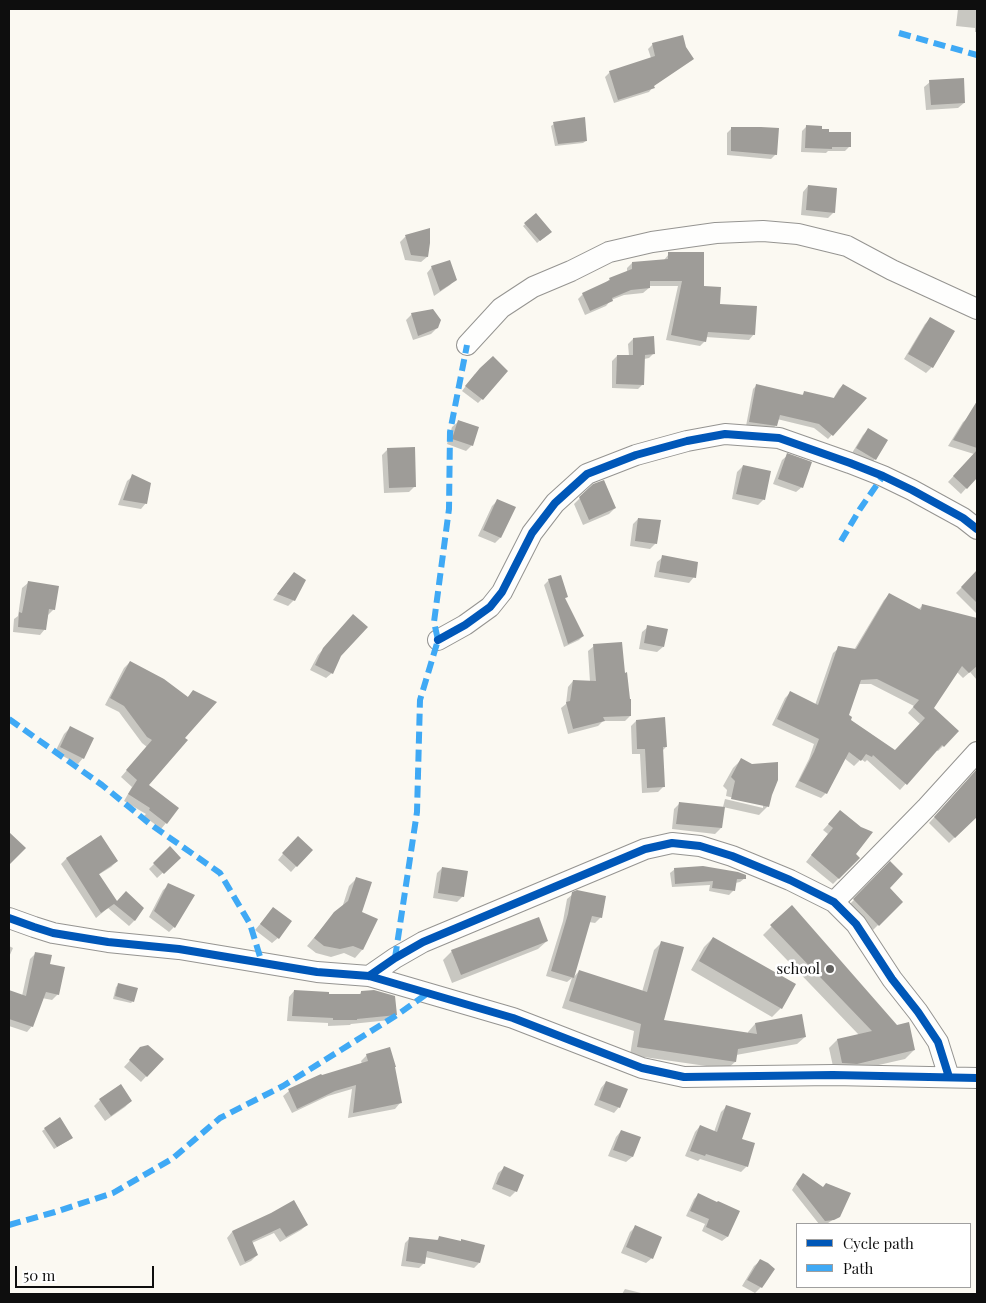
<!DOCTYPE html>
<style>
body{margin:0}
#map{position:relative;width:986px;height:1303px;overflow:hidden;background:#fbf9f2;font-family:"Playfair Display",serif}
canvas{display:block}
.frame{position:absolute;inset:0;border:10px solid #0e0e0e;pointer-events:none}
.legend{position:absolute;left:796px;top:1223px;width:175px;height:65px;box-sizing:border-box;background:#fff;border:1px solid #9f9f9f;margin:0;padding:6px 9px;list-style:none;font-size:15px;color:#0e0e0e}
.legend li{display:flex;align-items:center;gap:10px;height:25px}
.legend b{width:25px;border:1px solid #9f9f9f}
.scale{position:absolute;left:15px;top:1266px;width:139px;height:22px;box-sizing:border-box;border:2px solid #0e0e0e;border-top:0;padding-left:6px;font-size:15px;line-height:18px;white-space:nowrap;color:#0e0e0e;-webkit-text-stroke:4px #fff;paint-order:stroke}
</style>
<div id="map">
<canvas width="986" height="1303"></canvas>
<div class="frame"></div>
<ul class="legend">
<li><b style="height:6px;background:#0057b8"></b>Cycle path</li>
<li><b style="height:6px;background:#3fa9f5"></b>Path</li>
</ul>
<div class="scale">50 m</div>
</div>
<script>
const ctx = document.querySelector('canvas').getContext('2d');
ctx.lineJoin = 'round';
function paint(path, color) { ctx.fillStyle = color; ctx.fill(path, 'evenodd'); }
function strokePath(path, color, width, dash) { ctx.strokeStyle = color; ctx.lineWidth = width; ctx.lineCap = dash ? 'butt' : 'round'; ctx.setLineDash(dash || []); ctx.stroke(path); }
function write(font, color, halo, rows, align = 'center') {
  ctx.font = font + ' "Playfair Display",serif'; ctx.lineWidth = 5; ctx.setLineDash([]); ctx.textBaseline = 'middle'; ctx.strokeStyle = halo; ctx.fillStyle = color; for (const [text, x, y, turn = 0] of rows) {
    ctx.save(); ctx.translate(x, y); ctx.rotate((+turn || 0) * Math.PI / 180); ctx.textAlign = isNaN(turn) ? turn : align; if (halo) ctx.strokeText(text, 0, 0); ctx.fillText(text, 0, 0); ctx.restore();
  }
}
paint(new Path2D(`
 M958 9H977V32H975V28L956 26Z
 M682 37 653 87 649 92 614 103 605 77 610 72 651 58 648 49 653 44Z
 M930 82 964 103 958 108 926 110 924 87Z
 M554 124 586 141 583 143 555 146 551 126Z
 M806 127 821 130 849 147 845 151H828L826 153 801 152 802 131Z
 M732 128 776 154 771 159 727 155V133Z
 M808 186 834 212 828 218 801 215 803 192Z
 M536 215 550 232 537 243 523 226Z
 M428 230 427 257 421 262 405 260 400 242 405 237Z
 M669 254 719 305 754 334 749 340 706 337 705 341 700 346 666 340 678 286H649V288L643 293 624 295 611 300 606 306 585 315 578 299 583 294 604 284 610 279 627 272V268L632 263 664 260Z
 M432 267 455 279 450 285 434 296 427 273Z
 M412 314 437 328 431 334 413 340 406 320Z
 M931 318 932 367 926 373 904 359 925 324Z
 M633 339 654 353 649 358 644 359 643 384 638 389 612 388V361L617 356H629L628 344Z
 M475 374 482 399 478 403 462 391Z
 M757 385 801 396 804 393 833 399 839 389 843 385 865 398 828 439 814 428 777 419 776 425 772 430 746 426 753 389Z
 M969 417 977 421V476L961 494 948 482 974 454 948 446 963 422Z
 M458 422 472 445 466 451 447 444 452 427Z
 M868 430 875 459 870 465 852 453 863 435Z
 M388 449 415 486 409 492 384 493 382 455Z
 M788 455 802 487 796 492 773 484 782 460Z
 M743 466 764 499 758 505 732 499 737 472Z
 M133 476 146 503 141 509 118 505 127 481Z
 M580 498 615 508 609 514 583 525 574 504Z
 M498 500 500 538 495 543 478 536 492 506Z
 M638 519 656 543 650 549 630 546 633 524Z
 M663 557 694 577 689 583 654 577 657 562Z
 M977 572V612L976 613 956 593Z
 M288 580 294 600 288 606 273 600Z
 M549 580 567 597 564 599 583 636 579 640 564 647 544 585Z
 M28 583 54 609 48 615 45 629 40 635 13 632 14 619 18 616 22 588Z
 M890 594 918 610 922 606 965 630 977 640V680L970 672 963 678 956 671 932 708 943 746 938 751 936 750 900 790 867 760 865 762 861 759 854 766 844 758 826 793 821 798 795 787 809 759 814 744 772 725 785 698 790 693 815 705 833 653 839 648 854 650 884 600ZM858 684H871L914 706 908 713 920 724 895 752 850 720 848 716Z
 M348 621 340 656 332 673 326 678 310 670 318 655Z
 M648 627 663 647 657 652 639 649 642 632Z
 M594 646 630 716 625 721H603L598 726 568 734 561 708 566 704 568 687 573 681 590 682 588 651Z
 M130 662 187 698 193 691 183 738 147 786 166 823 161 829 144 816 146 814 124 801 132 787 121 777 147 747 142 743 119 712 105 705 124 668Z
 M636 721 666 747 662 751 664 786 658 792 642 793 640 754H632L631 726Z
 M70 728 83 758 78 764 55 752 64 734Z
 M741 760 771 794 767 807 759 815 723 807 725 799 763 808V805L726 796 727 790 723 786 733 768Z
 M977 771V815L949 843 929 823Z
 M679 804 723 808 721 828 715 834 672 829 674 809Z
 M835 817 861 829 854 854 859 858 833 884 806 862 828 834 823 830Z
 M100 836 117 861 111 867 98 875 116 903 142 908 134 921 129 926 108 908 96 918 61 864 66 859Z
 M292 843 311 850 291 872 278 860Z
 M170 848 179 858 157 878 149 869Z
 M890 863 888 888 901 902 873 930 849 905Z
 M442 868 463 896 457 902 433 898 437 873Z
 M675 869 745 878 740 882 735 883 733 891 729 895 709 891 710 885 672 887 670 873Z
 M357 878 361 912 362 950 355 958 344 953 331 957 316 953 307 946 327 922 342 908 349 886Z
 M169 885 174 927 169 932 149 917 163 890Z
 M573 894 601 917 595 923 589 922 573 978 579 971 642 992 654 950 661 943 663 1021 748 1034V1032L755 1024 805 1037 797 1044 736 1055 735 1062 727 1069 630 1055 634 1031 562 1008 572 978 567 982 546 976 563 921 567 899Z
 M792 906 914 1050 905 1059 848 1072 834 1071 829 1048 837 1040 859 1035 763 935Z
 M273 909 278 938 272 943 255 930Z
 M713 938 781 1008 772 1017 691 970 704 947Z
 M547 941 538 949 452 983 443 960 452 951Z
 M9 946 13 948 9 957Z
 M36 953 49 965 58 994 52 1000 42 998 32 1026 27 1032 9 1026V995L11 992 22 996 30 959Z
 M119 984 133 1001 131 1003 113 999 116 987Z
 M294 991 328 995H359L361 992 396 1014 390 1020 351 1024 350 1025 328 1026V1023L287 1021 289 997Z
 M135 1055 162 1059 141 1082 124 1067Z
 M367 1055 400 1103 395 1109 348 1118 352 1089 328 1096 292 1113 283 1096 289 1091 321 1077 362 1064 361 1061Z
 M606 1082 619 1107 614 1113 594 1105 601 1088Z
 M100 1100 131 1101 125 1107 105 1121 94 1106Z
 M726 1107 741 1140 747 1166 741 1172 700 1159 698 1161 685 1156 695 1132 700 1126 714 1132 721 1112Z
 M59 1119 69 1140 54 1149 42 1131Z
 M621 1131 639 1138 632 1157 626 1162 608 1156 616 1137Z
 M504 1168 516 1191 510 1197 492 1189 498 1173Z
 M803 1175 837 1217 828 1223 829 1224H819L792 1190 798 1180Z
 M698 1195 739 1212 727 1237 722 1241 702 1231 705 1224 686 1216 694 1199Z
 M272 1214 307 1225 301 1230 280 1242 274 1233 252 1243 257 1255 251 1261 240 1266 227 1238 232 1232Z
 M635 1227 652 1258 646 1263 621 1253 630 1232Z
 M440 1237 460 1242 462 1240 479 1263 474 1268 425 1257 424 1263 419 1268 401 1266 405 1243 410 1238 436 1241Z
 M760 1261 761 1287 755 1293 742 1286 754 1266Z
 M625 1289 645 1294H622Z`), '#0003');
paint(new Path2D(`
 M683 35 686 47 694 59 654 86 655 88 618 100 609 71 655 56 652 43Z
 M964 78 965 103 931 105 929 80Z
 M585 117 587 141 558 144 553 122Z
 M806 125 822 126V129H829V132H851V147H832V149L805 148Z
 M731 127H761L779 128 777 155 731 151Z
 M808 185 837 188 835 213 806 210Z
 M536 213 552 232 540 241 524 223Z
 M430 228V243L428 257 411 255 405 235Z
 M668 252H704V286L721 287 720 304 757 306 755 335 708 332 706 342 671 335 682 281H650V288L631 290 612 298 613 301 590 311 582 293 610 280 609 278 632 269V262L668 259Z
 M450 260 457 280 440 291 431 266Z
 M433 309 441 320 438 328 418 336 411 313Z
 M930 317 955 331 933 368 908 354Z
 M654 336 655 354 645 355 644 385 616 384 617 355H633V338Z
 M493 356 508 371 483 400 465 386 480 368Z
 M756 384 803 395 804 391 834 398 843 384 867 398 833 436 819 424 780 415 777 426 749 422Z
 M977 401V448L953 440Z
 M458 420 479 427 473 446 452 439Z
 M868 428 888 440 876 460 856 448Z
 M415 447 416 487 389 488 387 448Z
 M977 450V478L967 489 953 476Z
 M787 453 812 462 803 488 778 479Z
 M743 465 771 471 765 500 736 494Z
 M132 474 151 483 147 504 123 500Z
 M604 480 616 508 589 520 579 497 593 484Z
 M497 499 516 507 501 538 483 530Z
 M638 518 661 520 657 544 635 541Z
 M662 555 698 562 696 578 659 572Z
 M977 570V603L961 587Z
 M294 572 306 580 295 601 277 594Z
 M561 575 568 597 565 598 584 636 568 644 548 579Z
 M28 581 59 586 55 610 49 609 46 630 18 627 19 612 22 613Z
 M889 593 921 610 922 604 977 618V666L969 673 962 666 934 708 959 731 944 747 942 745 907 785 873 755 872 757 866 754 861 761 849 752 827 794 799 781 814 752 819 739 777 719 790 691 818 705 838 646 856 649ZM877 679 919 700 913 707 925 718 895 750 851 720 852 717 849 715 861 680Z
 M353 614 368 627 341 656 333 674 315 665 323 648Z
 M647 625 668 629 664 647 644 643Z
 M622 642 625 673 627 672 630 699H631V716L603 717 605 721 573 729 566 702 570 701 573 680 596 681 593 644Z
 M130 661 164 679 188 697 193 690 217 702 185 738 188 740 149 785 179 808 167 824 149 810 150 808 128 794 137 780 126 770 152 740 147 737 124 706 110 698Z
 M665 717 667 747H663L665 787 647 788 645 749H637L636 720Z
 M70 726 94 738 84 759 60 747Z
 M741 758 752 764 778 762V780L772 795 769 807 731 799 735 781 731 777Z
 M977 769V817L955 838 934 817Z
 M679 802 725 807 722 828 676 824Z
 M840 810 861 827 873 832 856 854 860 858 839 879 811 855 833 828 828 824Z
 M9 832 26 848 9 865Z
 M101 835 118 861 99 874 117 901 126 891 144 908 135 921 114 904 101 913 66 858Z
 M298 836 313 850 297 867 282 853Z
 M170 846 181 858 164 874 153 863Z
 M890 861 903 874 890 888 903 902 879 926 853 899Z
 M703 866 738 872 746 875V879H737L735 891 712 888 713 881 675 884 674 868Z
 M442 867 468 871 464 897 438 893Z
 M356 877 372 882 362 912 378 919 363 950 353 946 340 949 324 946 314 938 334 912 348 901Z
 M168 883 195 895 175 928 154 911Z
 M577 890 606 896 602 918 592 916 574 978 551 971 568 914 572 892Z
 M792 905 897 1025 909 1022 915 1050 857 1064 842 1063 837 1039 872 1031 770 925Z
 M273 907 292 921 279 939 260 924Z
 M539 917 548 941 461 975 451 950Z
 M713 937 796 984 782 1009 699 961Z
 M661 941 684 947 664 1020 757 1034 755 1023 802 1014 806 1037 738 1049 736 1062 637 1047 641 1024 569 1001 579 970 647 992Z
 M35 952 52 955 50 964 65 967 59 995 46 992 33 1027 9 1019V990L26 996Z
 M118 983 138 988 134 1002 115 996Z
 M294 990 329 992V994H361V991L374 990 395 996 397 1015 357 1019V1020H333V1018L292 1016Z
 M148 1045 164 1059 147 1077 129 1060 140 1047Z
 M390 1047 396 1067H395L402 1103 353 1113 356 1085 335 1091 297 1109 288 1089 321 1074 322 1075 368 1061 366 1054Z
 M606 1081 628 1089 620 1108 599 1100Z
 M121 1084 132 1101 111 1116 99 1099Z
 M726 1105 751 1113 742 1139 755 1143 748 1167 706 1154 705 1156 690 1151 700 1125 717 1132Z
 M60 1117 73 1138 57 1147 44 1128Z
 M621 1130 641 1137 633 1157 613 1150Z
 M504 1166 524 1175 517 1192 496 1184Z
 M803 1173 823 1187 826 1183 851 1193 840 1217 834 1220 825 1221 796 1184Z
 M698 1193 717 1202 718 1201 740 1211 728 1237 706 1227 709 1219 690 1211Z
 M294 1200 308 1225 286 1237 280 1228 252 1241 258 1255 245 1262 232 1231 271 1213Z
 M635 1225 662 1237 653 1259 626 1247Z
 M439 1236 461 1241V1239L485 1245 480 1263 427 1251 425 1264 406 1261 409 1237 438 1240Z
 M760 1259 768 1263 775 1269 762 1288 747 1280Z`), '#9e9c98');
const minor = new Path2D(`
 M467 345 501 308 533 287 571 271 609 252 652 242 716 233 763 231 798 234 847 246 892 270 977 309
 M438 640 465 625 490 607 502 592 532 533 555 503 587 474 636 455 687 441 725 434 779 438 850 463 883 476 912 490 963 518 977 529
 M834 902 927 807 977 752
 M9 918 34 927 53 933 108 942 179 949 317 972 369 976 513 1018 642 1068 684 1077 833 1075 977 1078
 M369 976 395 958 423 942 645 849 672 843 700 846 732 856 790 880 834 902 856 924 892 979 918 1012 938 1042 949 1077`);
strokePath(minor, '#959491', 22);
strokePath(minor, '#fefefd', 20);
strokePath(new Path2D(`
 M899 33 977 55
 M841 541 860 509 883 476
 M9 719 102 785 150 824 220 873 250 924 262 963
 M395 958 417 812 420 700 438 640 434 622 449 509 450 432 467 345
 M9 1225 55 1212 113 1193 172 1159 220 1118 283 1086 397 1015 428 993`), '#3fa9f5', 6, [12, 6]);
strokePath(new Path2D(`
 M438 640 465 625 490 607 502 592 532 533 555 503 587 474 636 455 687 441 725 434 779 438 850 463 883 476 912 490 963 518 977 529
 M9 918 34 927 53 933 108 942 179 949 317 972 369 976 513 1018 642 1068 684 1077 833 1075 977 1078
 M369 976 395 958 423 942 645 849 672 843 700 846 732 856 790 880 834 902 856 924 892 979 918 1012 938 1042 949 1077`), '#0057b8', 8);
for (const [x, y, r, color] of [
 [830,969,5,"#61605e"]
]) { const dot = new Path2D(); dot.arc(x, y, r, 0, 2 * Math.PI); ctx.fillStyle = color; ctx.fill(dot); strokePath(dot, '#fff', 2); }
write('15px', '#0e0e0e', '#fff', [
 ["school",820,969]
], 'right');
</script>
